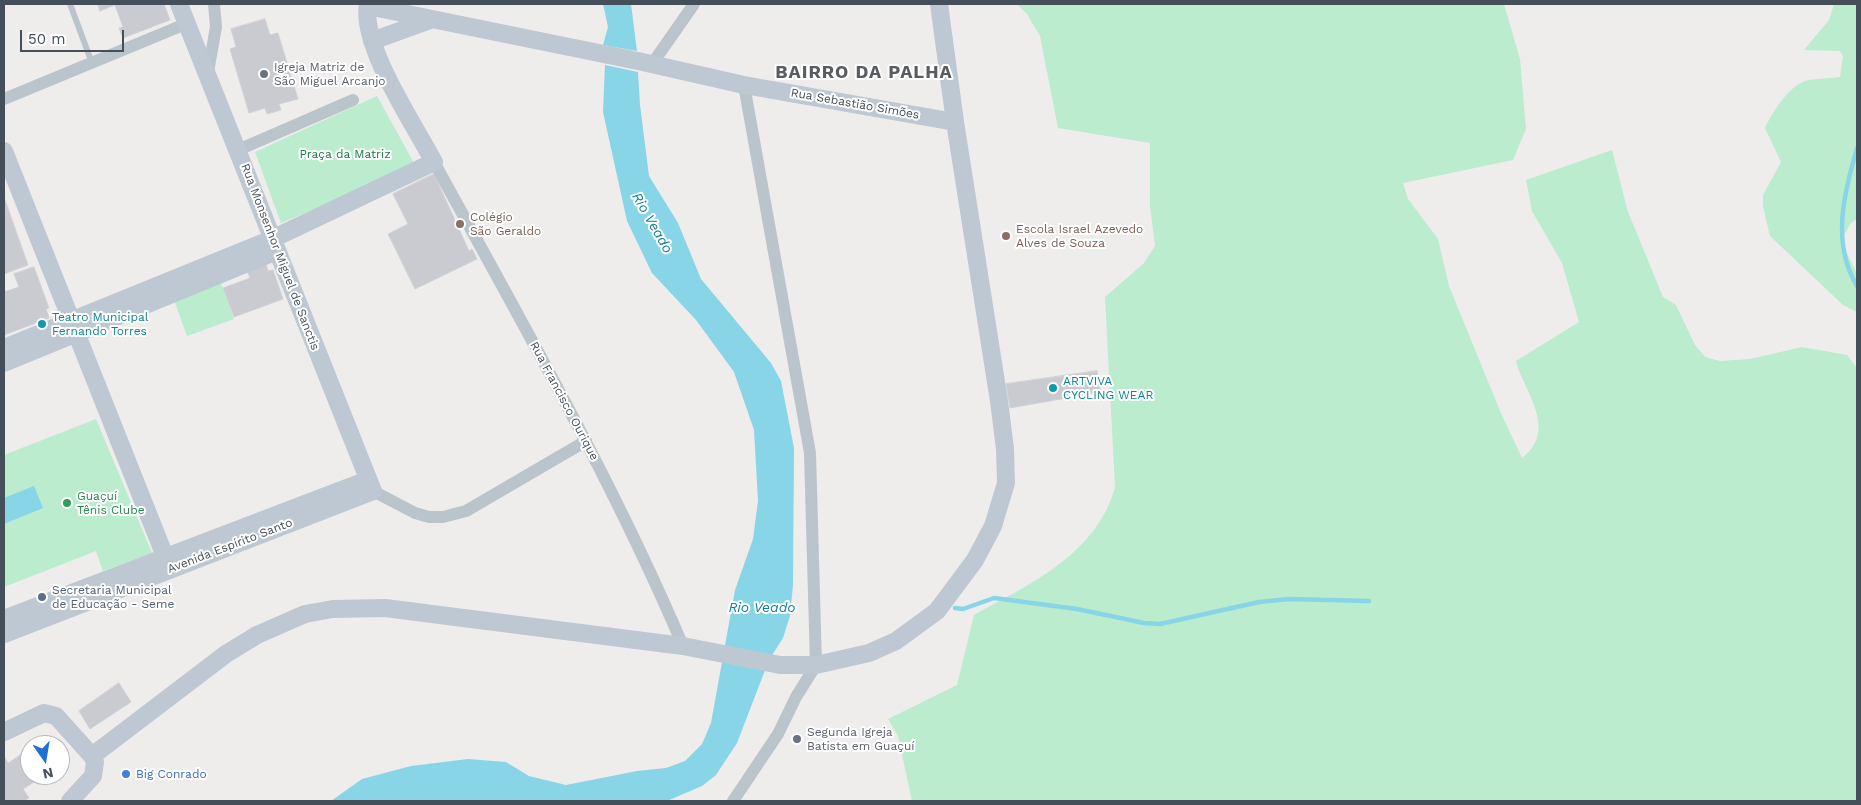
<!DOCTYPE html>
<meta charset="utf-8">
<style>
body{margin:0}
#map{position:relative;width:1861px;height:805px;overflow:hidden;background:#efecec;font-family:"Work Sans",sans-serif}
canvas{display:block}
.frame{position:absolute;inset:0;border:5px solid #454f59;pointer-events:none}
.north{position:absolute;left:20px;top:735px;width:50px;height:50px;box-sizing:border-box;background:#fff;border:1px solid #b5b9bd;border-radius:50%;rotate:167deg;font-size:14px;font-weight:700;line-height:20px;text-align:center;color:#454f59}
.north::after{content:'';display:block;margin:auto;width:18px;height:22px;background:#1e70d7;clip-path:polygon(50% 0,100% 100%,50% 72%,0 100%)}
.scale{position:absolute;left:20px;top:30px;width:104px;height:22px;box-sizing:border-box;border:2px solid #454f59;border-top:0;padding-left:6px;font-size:15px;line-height:18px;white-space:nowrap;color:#454f59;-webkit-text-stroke:4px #fff;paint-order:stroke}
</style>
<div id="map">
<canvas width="1861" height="805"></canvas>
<div class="frame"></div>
<div class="north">N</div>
<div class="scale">50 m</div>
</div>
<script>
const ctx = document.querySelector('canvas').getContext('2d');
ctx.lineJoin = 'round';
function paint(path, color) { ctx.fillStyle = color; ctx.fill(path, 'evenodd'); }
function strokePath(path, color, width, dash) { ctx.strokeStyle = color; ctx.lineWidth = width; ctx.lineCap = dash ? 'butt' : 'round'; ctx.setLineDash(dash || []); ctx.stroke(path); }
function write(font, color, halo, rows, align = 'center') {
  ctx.font = font + ' "Work Sans",sans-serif'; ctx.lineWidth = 4; ctx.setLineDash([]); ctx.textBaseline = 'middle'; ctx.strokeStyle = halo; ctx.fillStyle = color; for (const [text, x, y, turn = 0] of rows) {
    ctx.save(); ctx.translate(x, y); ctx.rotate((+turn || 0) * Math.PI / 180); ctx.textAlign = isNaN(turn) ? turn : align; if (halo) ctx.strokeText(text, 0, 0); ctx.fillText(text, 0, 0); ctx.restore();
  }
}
paint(new Path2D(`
 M1017 4H1504L1520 59 1526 129 1513 160 1403 183 1408 199 1438 239 1449 286 1500 411 1522 458C1559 430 1524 392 1516 361L1579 322 1562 263 1532 211 1526 180 1612 150 1628 212 1663 297 1676 305 1695 345 1705 357 1720 361 1750 359 1802 347 1847 355 1857 368V801H912L898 736 888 719 957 685 974 615C1030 584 1097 554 1115 487L1105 297 1144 263 1155 246 1150 206V143L1058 128 1040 36 1027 14Z
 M1834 4H1857V219L1851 223 1843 237 1846 251 1857 274V312L1843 305 1770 236 1763 206V195L1781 162 1765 128C1771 114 1789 86 1805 81 1815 78 1829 79 1840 77L1843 56 1840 51 1804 50 1829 20Z
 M377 96 414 163 362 189 281 223 255 152Z
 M221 283 234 319 187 336 174 300Z
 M96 419 152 553 103 571 96 551 4 587V455Z`), '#baeccd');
paint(new Path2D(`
 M603 4H631L637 51 603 45 608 27Z
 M605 65 638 72 640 105 649 176 678 223 701 279 771 363 781 381 794 448 793 585 790 616 783 638 769 660 737 743 716 775 702 786 667 801H331L362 779 411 766 468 759 506 762 529 776 566 785 637 771 666 768 685 761 702 744 711 723 735 590 753 539 758 501 754 430 734 372 696 320 652 273 627 221 603 112Z
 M34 486 43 508 4 524V498Z`), '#88d5e8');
strokePath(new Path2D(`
 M1857 148C1844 193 1831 243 1857 286
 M955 608 963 609 994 598 1077 609 1144 623 1160 624 1259 602 1289 599 1369 601`), '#88d5e8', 4.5);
const building = new Path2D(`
 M98 4H164L170 20 123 38 119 28 123 27 115 5 100 11Z
 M265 19 270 35 278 33 298 99 279 104 281 110 267 114 265 108 249 113 230 49 236 47 231 29Z
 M434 174 469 251 472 249 477 259 415 289 388 234 408 224 393 194Z
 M4 197 28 265 4 274Z
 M266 264 268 271 273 270 283 299 234 317 223 288 250 278 247 271Z
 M34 267 49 308 46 309 49 318 4 335V292L19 287 14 274Z
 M1097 371 1101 392 1010 408 1006 384Z
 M119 683 131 702 90 729 79 711Z
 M26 751 30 758V775H41L42 777 23 789 29 798 24 801H4V756L8 763Z`);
paint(building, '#c9cbd1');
strokePath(building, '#d0d2d8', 1);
strokePath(new Path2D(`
 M70 4 92 63`), '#bac4cb', 6);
strokePath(new Path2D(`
 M652 64 694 4
 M208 72 216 27 214 4
 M4 99 188 23
 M238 150 353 100
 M434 162C521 321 612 479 683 646
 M373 491 415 513 429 517H443L466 511 586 441
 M733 801 778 734 796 697 816 665 810 453 744 85`), '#bac4cb', 12);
strokePath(new Path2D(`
 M368 6 638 61 744 85 955 122
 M372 41 430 20
 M4 151 170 569
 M4 348 272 239 434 162C414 124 360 45 368 4
 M4 363 277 251
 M4 619 368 480
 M4 634 373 491 179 4
 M4 732 44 713 56 716 92 756 95 762 93 776 70 801
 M92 756 226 654 257 635 305 614 333 609 385 608 683 646 780 665H816L869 653 896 641 937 611 975 560 993 526 1006 483 1005 449 999 401 955 122 939 4`), '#bdc8d3', 18);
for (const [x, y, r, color] of [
 [264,74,5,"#6b7280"],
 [460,224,5,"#8d6e63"],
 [1006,236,5,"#8d6e63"],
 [42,324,5,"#0f9aa8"],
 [1053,388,5,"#0f9aa8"],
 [67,503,5,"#2e9e5b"],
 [42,597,5,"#5c6f8a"],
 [797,739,5,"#6b7280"],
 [126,774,5,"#3f7fe0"]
]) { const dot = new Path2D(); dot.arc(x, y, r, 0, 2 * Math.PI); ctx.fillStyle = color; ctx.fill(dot); strokePath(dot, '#fff', 2); }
write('12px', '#5b616d', '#fff', [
 ["Igreja Matriz de",274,67],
 ["São Miguel Arcanjo",274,81],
 ["Segunda Igreja",807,732],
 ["Batista em Guaçuí",807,746]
], 'left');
write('12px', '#454f59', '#fff', [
 ["Rua Sebastião Simões",855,104,10],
 ["Rua Monsenhor Miguel de Sanctis",280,257,69],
 ["Rua Francisco Ourique",564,401,62],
 ["Avenida Espírito Santo",230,546,-21]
]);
write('12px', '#197747', '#fff', [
 ["Praça da Matriz",345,154]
]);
write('12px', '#785e54', '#fff', [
 ["Colégio",470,217],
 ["São Geraldo",470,231],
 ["Escola Israel Azevedo",1016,229],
 ["Alves de Souza",1016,243]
], 'left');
write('12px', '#0d838f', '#fff', [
 ["Teatro Municipal",52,317],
 ["Fernando Torres",52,331],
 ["ARTVIVA",1063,381],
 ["CYCLING WEAR",1063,395]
], 'left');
write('12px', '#27864d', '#fff', [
 ["Guaçuí",77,496],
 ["Tênis Clube",77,510]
], 'left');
write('12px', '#4e5e75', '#fff', [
 ["Secretaria Municipal",52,590],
 ["de Educação - Seme",52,604]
], 'left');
write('12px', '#366cbe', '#fff', [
 ["Big Conrado",136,774]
], 'left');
write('italic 14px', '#107d99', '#fff', [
 ["Rio Veado",652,223,60],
 ["Rio Veado",762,608]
]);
ctx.letterSpacing = '1px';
write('bold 18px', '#595c61', '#fff', [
 ["BAIRRO DA PALHA",864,73]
]);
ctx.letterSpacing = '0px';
</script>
